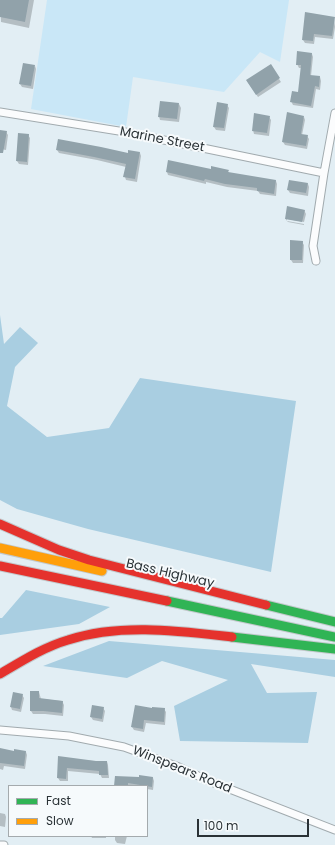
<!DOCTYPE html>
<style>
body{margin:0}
#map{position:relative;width:335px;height:845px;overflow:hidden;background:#e2eef4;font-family:Poppins,sans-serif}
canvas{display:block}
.legend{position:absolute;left:8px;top:785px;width:140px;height:52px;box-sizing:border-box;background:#f6fafc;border:1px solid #a4aaad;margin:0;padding:5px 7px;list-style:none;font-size:12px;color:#2a3236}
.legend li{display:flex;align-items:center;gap:8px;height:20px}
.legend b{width:20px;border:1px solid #a4aaad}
.scale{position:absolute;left:197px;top:819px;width:112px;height:18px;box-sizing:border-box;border:2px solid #2a3236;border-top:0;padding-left:5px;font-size:12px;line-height:14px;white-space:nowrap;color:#2a3236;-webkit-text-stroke:3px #f6fafc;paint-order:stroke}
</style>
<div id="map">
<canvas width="335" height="845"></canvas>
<ul class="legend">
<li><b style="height:5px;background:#30b455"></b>Fast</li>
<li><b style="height:5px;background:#ff9f0a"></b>Slow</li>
</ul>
<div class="scale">100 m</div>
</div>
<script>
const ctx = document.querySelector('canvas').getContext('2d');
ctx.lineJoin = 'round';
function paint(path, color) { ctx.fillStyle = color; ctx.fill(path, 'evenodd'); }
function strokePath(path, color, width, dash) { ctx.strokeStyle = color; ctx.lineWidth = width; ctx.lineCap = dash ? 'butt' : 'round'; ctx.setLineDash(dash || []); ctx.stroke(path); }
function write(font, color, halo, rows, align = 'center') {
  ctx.font = font + ' Poppins,sans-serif'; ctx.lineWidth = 4; ctx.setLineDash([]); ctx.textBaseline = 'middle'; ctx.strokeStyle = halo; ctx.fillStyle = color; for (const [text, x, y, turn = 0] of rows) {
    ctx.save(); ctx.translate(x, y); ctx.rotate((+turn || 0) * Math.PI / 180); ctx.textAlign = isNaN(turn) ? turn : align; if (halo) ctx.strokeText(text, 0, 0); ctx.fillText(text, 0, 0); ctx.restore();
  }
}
paint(new Path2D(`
 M47 0H289L280 62 260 52 224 92 133 77 126 127 31 109Z`), '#c9e7f7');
paint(new Path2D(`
 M0 315 4 344 20 327 38 343 15 367 7 406 47 437 109 428 140 378 296 401 271 572 88 529 17 509 0 500Z
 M26 590 110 607 79 624 0 635V618H2Z
 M109 641 335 660V677L251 664 267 693 317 692 308 743 180 741 174 706 228 680 162 661 127 678 43 666Z`), '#a9cee1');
paint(new Path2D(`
 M0 0H34L29 28 1 22Z
 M334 18 335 27 333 39 315 37 314 44 305 43 303 40Z
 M312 54 313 57 311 76 320 77 321 81 320 90 316 89 313 108 293 105 291 101 299 93 302 68H299L297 64Z
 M270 65 281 82 258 97 247 81Z
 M35 66 36 69 33 89 22 87 20 84Z
 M179 104 181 108 179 122 160 120 159 116Z
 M227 105 229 108 225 131 216 130 214 127Z
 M269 117 271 120 269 136 254 134 253 130Z
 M304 117 305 120 302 135 307 136 309 139 307 149 285 145 283 142Z
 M0 131 6 132 8 135 6 150 0 149Z
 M19 134 28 135 30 138 28 165 19 164 17 161Z
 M59 140 129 154 140 153 141 156 137 182 126 180 125 177 126 167 97 160 59 153 57 150Z
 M211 170 228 171 229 173 276 181 277 184 276 196 260 194 258 191 227 187 206 182V184L168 175 167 172Z
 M308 184 309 187 308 196 290 193 288 190Z
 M288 208 304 210 306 214 304 222 287 219V221L286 219Z
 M287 221 304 224V225L288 222Z
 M302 242 304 245 303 263H293L291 260Z
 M39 692 41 699 62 701 64 705 63 716 45 714H33L31 711Z
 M22 695 24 698 21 712 12 710 11 707Z
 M103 708 105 711 103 722 93 720 91 717Z
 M153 709H164L166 712 165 725 146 723 144 732 134 730 132 727Z
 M0 749 15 752H26L27 755 25 769 4 766 3 770 0 769Z
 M68 759 107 762 108 765 109 778H102L100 774 68 771V781H60L58 778Z
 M116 777 153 778 154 781 153 790 147 789V786H115Z
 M0 813 5 814 6 817 5 827 0 826Z
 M91 836H106V838H92Z
 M115 836H127L125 844 117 843 115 840Z`), '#0003');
paint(new Path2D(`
 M0 0H29L25 22 0 17Z
 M305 12 335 17 332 36 314 34 313 41 302 40Z
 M297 51 312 53 310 75 320 76 319 87 315 86 311 106 290 102 292 91 298 92 301 65H296Z
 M23 63 35 65 31 86 19 84Z
 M271 64 280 78 256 95 246 80Z
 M160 101 179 103 177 119 158 117Z
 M217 102 228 104 224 128 213 127Z
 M287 112 304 116 301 134 308 135 306 146 282 142Z
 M254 113 270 116 267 133 252 131Z
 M0 130 7 131 3 153H0Z
 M18 133 29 134 27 162 16 161Z
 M58 139 101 147 128 153V150L140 152 135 179 123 177 126 164 94 157 56 150Z
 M168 160 211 169V166L229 170 228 172 276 180 274 194 257 191V188L225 184 205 179 204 181 166 172Z
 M289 180 308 183 306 193 287 190Z
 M287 206 305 210 302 222 285 219Z
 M290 240 303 241 302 260H290Z
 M30 691H39V698L63 701 62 713 43 711H30Z
 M13 692 23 694 20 709 10 707Z
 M92 705 104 707 102 719 90 717Z
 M135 705 152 708V707L165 708 164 722 144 720 143 729 131 727Z
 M0 748 14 751V749L26 751 24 766 0 763Z
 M58 756 96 761H107L108 775H99V771L67 768 66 779 57 778Z
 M139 775 153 777 152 787 128 783V786H114L115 776 139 777Z`), '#91a2aa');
const street = new Path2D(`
 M0 112 125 132 324 173
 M316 261 313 246 324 173 335 113
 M0 730 69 736 124 747 179 767 209 781 335 830
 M0 845H4`);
const fast = new Path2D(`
 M167 601 335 637
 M266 605 335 622
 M232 637 335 649`);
const slow = new Path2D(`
 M0 548 102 571`);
const jam = new Path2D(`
 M0 524 59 550 89 560 266 605
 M0 566 167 601
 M0 674C22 661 44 647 68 640 120 623 179 631 232 637`);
strokePath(street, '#a1aaae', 9);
strokePath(fast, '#c2c8cb', 11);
strokePath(slow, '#c2c8cb', 11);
strokePath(jam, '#c2c8cb', 11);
strokePath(street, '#fbfcfd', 7);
strokePath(fast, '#30b455', 9);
strokePath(slow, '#ff9f0a', 9);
strokePath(jam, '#e5322d', 9);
write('13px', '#2a3236', '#f6fafc', [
 ["Marine Street",162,140,11],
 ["Bass Highway",170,574,13],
 ["Winspears Road",182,770,22]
]);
</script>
